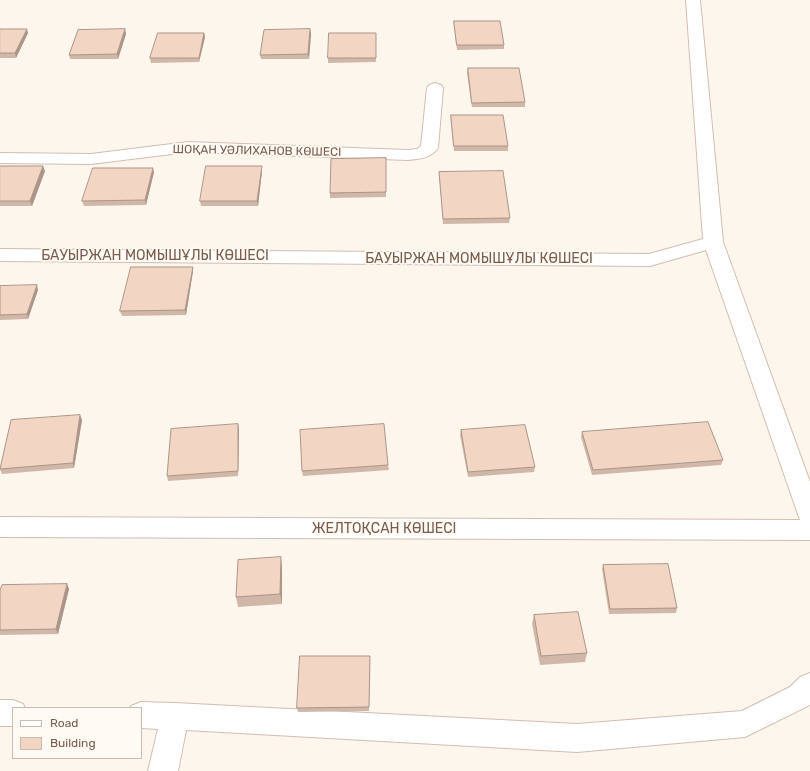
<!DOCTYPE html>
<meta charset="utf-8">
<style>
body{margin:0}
#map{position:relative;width:810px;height:771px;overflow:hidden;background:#fdf6ec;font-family:Rubik,sans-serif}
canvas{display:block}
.legend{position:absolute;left:12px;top:707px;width:130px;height:52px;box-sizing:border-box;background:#fffaf3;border:1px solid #cabbb1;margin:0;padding:5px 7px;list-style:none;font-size:12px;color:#7a5c4d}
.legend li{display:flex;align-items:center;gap:8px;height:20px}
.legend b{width:20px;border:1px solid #cabbb1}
</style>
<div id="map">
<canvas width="810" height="771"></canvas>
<ul class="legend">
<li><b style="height:5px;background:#fff"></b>Road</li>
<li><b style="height:11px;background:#f3d5c3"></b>Building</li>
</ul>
</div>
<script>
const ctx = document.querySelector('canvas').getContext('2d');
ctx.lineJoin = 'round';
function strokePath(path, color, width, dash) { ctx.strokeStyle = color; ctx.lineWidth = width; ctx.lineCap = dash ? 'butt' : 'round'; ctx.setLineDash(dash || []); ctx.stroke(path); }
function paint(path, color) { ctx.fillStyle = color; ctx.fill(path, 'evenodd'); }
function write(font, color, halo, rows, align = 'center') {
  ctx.font = font + ' Rubik,sans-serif'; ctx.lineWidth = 3.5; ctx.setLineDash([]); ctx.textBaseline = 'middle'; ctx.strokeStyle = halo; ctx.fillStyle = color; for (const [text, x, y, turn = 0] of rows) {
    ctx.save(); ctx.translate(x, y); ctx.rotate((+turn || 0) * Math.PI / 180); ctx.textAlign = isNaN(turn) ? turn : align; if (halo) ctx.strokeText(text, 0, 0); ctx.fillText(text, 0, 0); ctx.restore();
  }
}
const minor = new Path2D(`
 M686 0H700L723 242 810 482V540L0 537V517L800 520 706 250 650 266 0 261V249L649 254 703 239Z
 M435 83 441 85 443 88 438 148C431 158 419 159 408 160L188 152 91 164 0 163V153L91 154 188 142 408 150 417 149 421 146 427 88 429 85Z
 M810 673V705L745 737 577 752 186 730 178 771H148L158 729 141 728V708H130L131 706 141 702 175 703 577 724 742 711 790 687 800 677Z
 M0 700H13L23 704 25 708H13V726H0Z`);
strokePath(minor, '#d1beb0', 2);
paint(minor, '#fff');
paint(new Path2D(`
 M454 21 504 45V49L457 50 454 25Z
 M0 29 28 33 16 58H0Z
 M125 29 126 34 118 59H70L69 55Z
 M310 29 311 34 309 59H261L260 55Z
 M204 33 205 37 199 62 151 63 150 58Z
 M376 33V62L328 63V58Z
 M468 68 525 102V107H472L467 73Z
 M451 115 508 146V151H454L451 120Z
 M386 158V197L330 198V193Z
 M0 166 45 171 32 206H0Z
 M262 171 258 206H201L200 201Z
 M154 172 146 205 84 206 82 201Z
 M439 172 510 218 509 223 443 224Z
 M193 267V271L186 315 122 316 120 311Z
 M0 286 38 290 28 319 0 320Z
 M82 420 74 468 2 474 0 469Z
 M238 424 239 429 238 476 168 481 167 476Z
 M461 430 535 467 534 472 468 477 460 435Z
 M582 432 723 460 721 465 592 475 581 437Z
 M388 465 389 470 303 476 302 471Z
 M603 565 677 608 676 613 609 614 602 569Z
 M282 567V604L238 607 236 597Z
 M67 584 69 589 58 634 0 635V590Z
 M534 615 587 653 585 662 540 665 532 624Z
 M370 660 369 711 298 712 297 708Z`), '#d1b7a8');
paint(new Path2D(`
 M27 29 28 33 16 58 15 53Z
 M125 29 126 34 118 59 117 54Z
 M310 29 311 34 309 59 308 54Z
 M204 33 205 37 199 62V58Z
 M43 166 45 171 32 206 30 201Z
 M262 166V171L258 206 257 201Z
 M153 168 154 172 146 205 145 200Z
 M193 267V271L186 315 185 310Z
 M37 285 38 290 28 319 27 314Z
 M80 415 82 420 74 468 73 463Z
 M238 424 239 429 238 476Z
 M281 557 282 567V604L280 594Z
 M67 584 69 589 58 634 56 629Z`), '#aa9588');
const building = new Path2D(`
 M454 21H500L504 45H457Z
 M0 29H27L15 53H0Z
 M125 29 117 54 69 55 78 30Z
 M310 29 308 54 260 55 264 30Z
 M158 33H204L199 58H150Z
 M329 33H376V58H328Z
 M468 68H519L525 102 472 103Z
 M451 115H503L508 146H454Z
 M386 158V192L330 193 331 159Z
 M0 166H43L30 201H0Z
 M206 166H262L257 201H200Z
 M93 168H153L145 200 82 201Z
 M503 171 510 218 443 219 439 172Z
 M131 267H193L185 310 120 311Z
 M37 285 27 314 0 315V286Z
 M80 415 73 463 0 469 11 420Z
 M708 422 723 460 593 470 582 432Z
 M238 424V471L167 476 171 429Z
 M384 424 388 465 302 471 300 430Z
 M525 425 535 467 468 472 461 430Z
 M281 557 280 594 236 597 238 560Z
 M668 564 677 608 610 609 603 565Z
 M67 584 56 629 0 630V590L2 585Z
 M578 612 587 653 541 656 534 615Z
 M300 656H370L369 707 297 708Z`);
paint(building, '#f3d5c3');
strokePath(building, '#aa9588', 1);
write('12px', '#7a5c4d', '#fffaf3', [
 ["ШОҚАН УӘЛИХАНОВ КӨШЕСІ",257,151,1]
]);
write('14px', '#7a5c4d', '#fffaf3', [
 ["БАУЫРЖАН МОМЫШҰЛЫ КӨШЕСІ",155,256],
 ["БАУЫРЖАН МОМЫШҰЛЫ КӨШЕСІ",479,259],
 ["ЖЕЛТОҚСАН КӨШЕСІ",384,529]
]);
</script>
